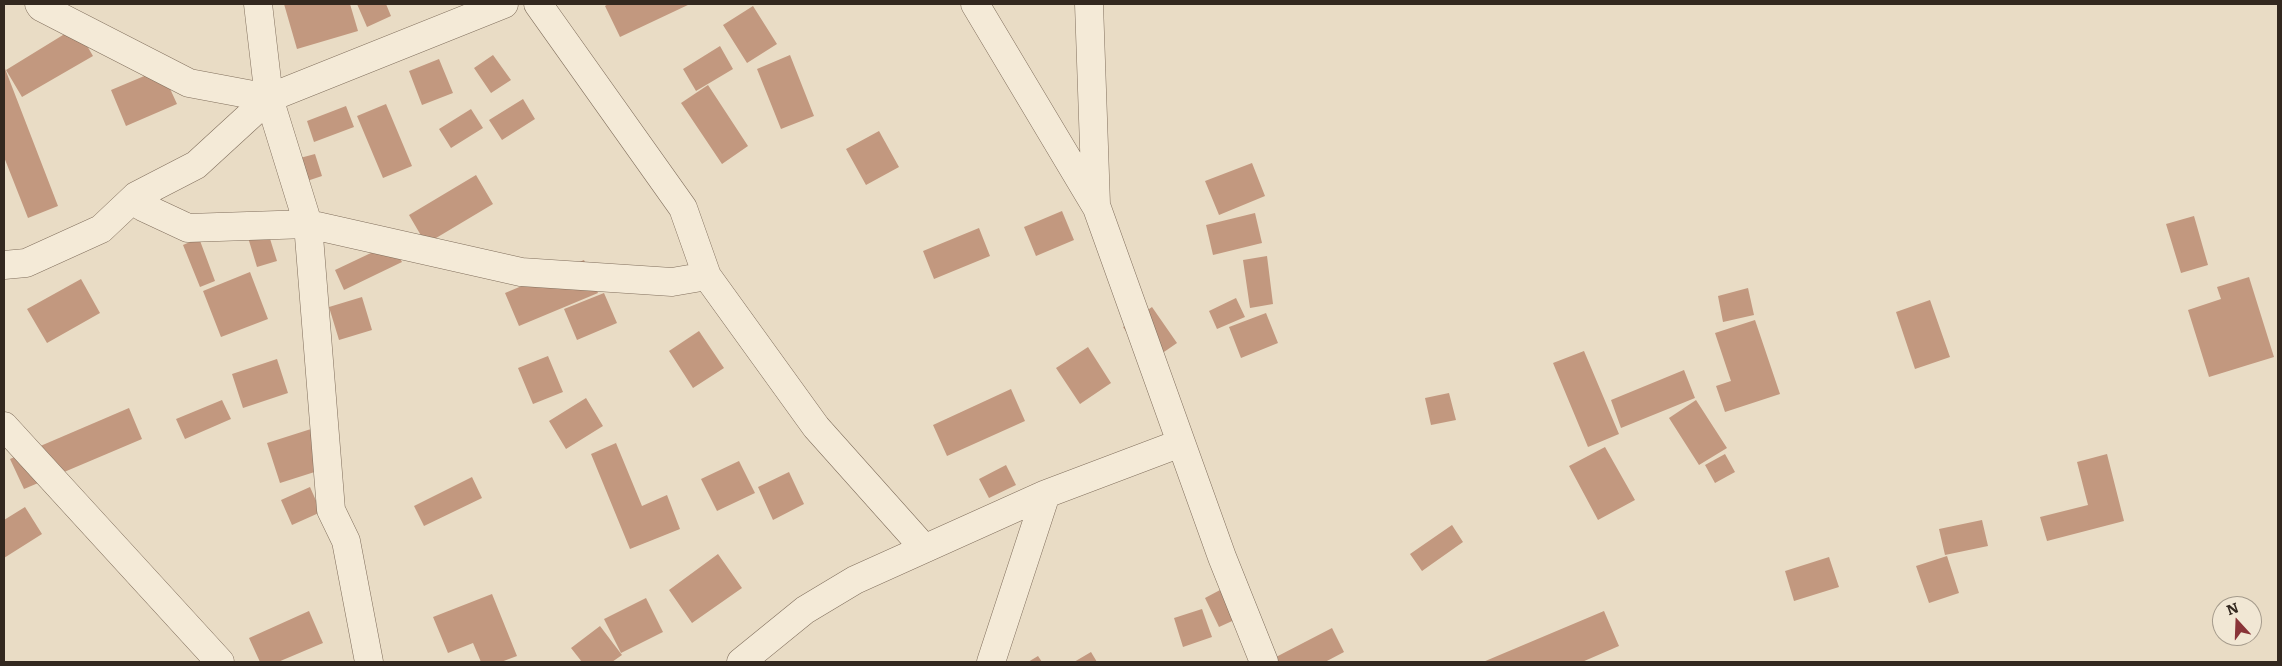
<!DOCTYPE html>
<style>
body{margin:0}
#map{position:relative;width:2282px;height:666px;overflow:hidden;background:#e9dcc5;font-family:Literata,serif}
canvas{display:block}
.frame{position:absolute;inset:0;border:5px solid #33281f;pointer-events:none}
.north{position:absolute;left:2212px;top:596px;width:50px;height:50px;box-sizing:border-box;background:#f1e7d4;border:1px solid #a59b8c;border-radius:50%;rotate:340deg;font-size:14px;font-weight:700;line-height:20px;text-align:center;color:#33281f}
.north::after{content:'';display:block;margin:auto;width:18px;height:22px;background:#893438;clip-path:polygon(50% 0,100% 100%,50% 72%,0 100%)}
</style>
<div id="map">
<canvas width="2282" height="666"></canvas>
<div class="frame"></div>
<div class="north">N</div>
</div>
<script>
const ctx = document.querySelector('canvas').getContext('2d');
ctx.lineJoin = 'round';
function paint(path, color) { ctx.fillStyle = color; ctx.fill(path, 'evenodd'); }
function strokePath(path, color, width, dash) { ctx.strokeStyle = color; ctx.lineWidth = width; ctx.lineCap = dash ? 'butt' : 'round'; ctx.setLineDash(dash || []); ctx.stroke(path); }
paint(new Path2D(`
 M284 4H350L358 31 297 49Z
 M357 4H386L391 16 367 27Z
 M608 4H690L620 37 605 6Z
 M753 6 777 44 747 63 723 25Z
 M76 27 93 56 22 97 6 70Z
 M720 46 733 69 696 91 683 69Z
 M493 55 511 80 491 93 474 68Z
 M790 55 814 116 781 129 757 69Z
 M439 59 453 93 422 105 409 71Z
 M4 66 58 206 28 218 4 157Z
 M161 69 177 104 126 126 111 90Z
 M708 85 748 146 722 164 681 103Z
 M523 99 535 119 502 140 489 120Z
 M386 104 412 166 383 178 357 116Z
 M346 106 354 127 314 142 307 121Z
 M471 109 483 128 451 148 439 129Z
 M879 131 899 167 866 185 846 149Z
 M315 154 322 176 307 181 300 158Z
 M1252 163 1265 196 1219 215 1205 181Z
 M476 175 493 204 426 244 409 215Z
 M1062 211 1074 240 1036 256 1024 227Z
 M1255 213 1262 243 1213 255 1206 225Z
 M2194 216 2208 265 2181 273 2166 224Z
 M266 226 277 261 257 267 246 231Z
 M979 228 990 256 934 279 923 251Z
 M199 238 215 281 200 287 183 245Z
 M392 243 402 262 344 290 335 270Z
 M1267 256 1273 304 1250 308 1243 260Z
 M584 260 598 293 519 326 505 293Z
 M250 272 268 319 221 337 203 291Z
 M2249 277 2274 357 2209 377 2188 310 2221 299 2217 287Z
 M81 279 100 313 47 343 27 309Z
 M1748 288 1754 315 1723 322 1718 296Z
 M604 293 617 323 577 340 564 309Z
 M362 297 372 330 339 340 329 307Z
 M1236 298 1245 317 1217 329 1209 311Z
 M1930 300 1950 357 1915 369 1896 312Z
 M1152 307 1177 343 1148 363 1123 327Z
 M1266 313 1278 343 1241 358 1229 327Z
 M1755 320 1780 394 1725 412 1716 386 1731 381 1715 333Z
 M699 331 724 368 693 388 669 351Z
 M1088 347 1111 383 1080 404 1056 368Z
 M1584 351 1619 434 1588 447 1553 363Z
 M548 356 563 392 533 404 518 368Z
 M277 359 288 393 243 408 232 374Z
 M1684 370 1695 398 1621 428 1611 400Z
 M1011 389 1025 421 947 456 933 425Z
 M1449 393 1456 420 1431 425 1425 398Z
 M586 398 603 426 566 449 549 421Z
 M222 400 231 419 185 439 176 419Z
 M1696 400 1727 448 1699 465 1669 418Z
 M129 408 142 439 24 489 10 459Z
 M311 429 324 469 280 483 267 443Z
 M616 443 642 506 667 495 680 529 630 549 591 454Z
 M1605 447 1635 500 1598 520 1569 466Z
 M1725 454 1735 472 1715 483 1705 465Z
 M2107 454 2124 521 2047 541 2040 517 2088 505 2077 462Z
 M739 461 755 493 717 511 701 479Z
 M1006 465 1016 485 989 498 979 479Z
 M789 472 804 504 773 520 758 487Z
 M472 477 482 498 424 526 414 506Z
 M310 487 321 512 292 525 281 500Z
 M25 507 42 534 4 558V520Z
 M1982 520 1988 546 1945 555 1939 529Z
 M1452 525 1463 542 1422 571 1410 554Z
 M718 554 742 588 692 623 669 590Z
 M1947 556 1959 593 1929 603 1916 566Z
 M1829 557 1839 587 1794 601 1785 571Z
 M1237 581 1252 612 1219 627 1205 598Z
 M492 594 517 656 501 662H481L473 643 448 653 433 617Z
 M646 598 663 632 621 653 604 619Z
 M1202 609 1212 637 1183 647 1174 618Z
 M309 611 323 643 278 662H260L249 638Z
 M1604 611 1619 646 1582 662H1483Z
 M600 626 622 655 612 662H582L571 648Z
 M1332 628 1344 652 1325 662H1278L1276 657Z
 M1091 652 1097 662H1074Z
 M1038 656 1042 662H1028Z`), '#c2987f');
const minor = new Path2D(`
 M39 4 41 7 189 83 269 98
 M258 4 269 98 308 224 331 510 346 541 369 662
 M538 4 683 208 707 276 816 427 924 548
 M975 4 1097 208 1222 557 1264 662
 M1089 4 1096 204
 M136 196 143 207 188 228 308 224 521 272 672 282 707 276
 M4 265 26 263 101 229 136 196 196 165 269 98 504 4
 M4 426 220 662
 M741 662 805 610 855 580 1046 494 1181 443
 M991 662 1046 494`);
strokePath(minor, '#816f5d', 29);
strokePath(minor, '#f4ead7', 28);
</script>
